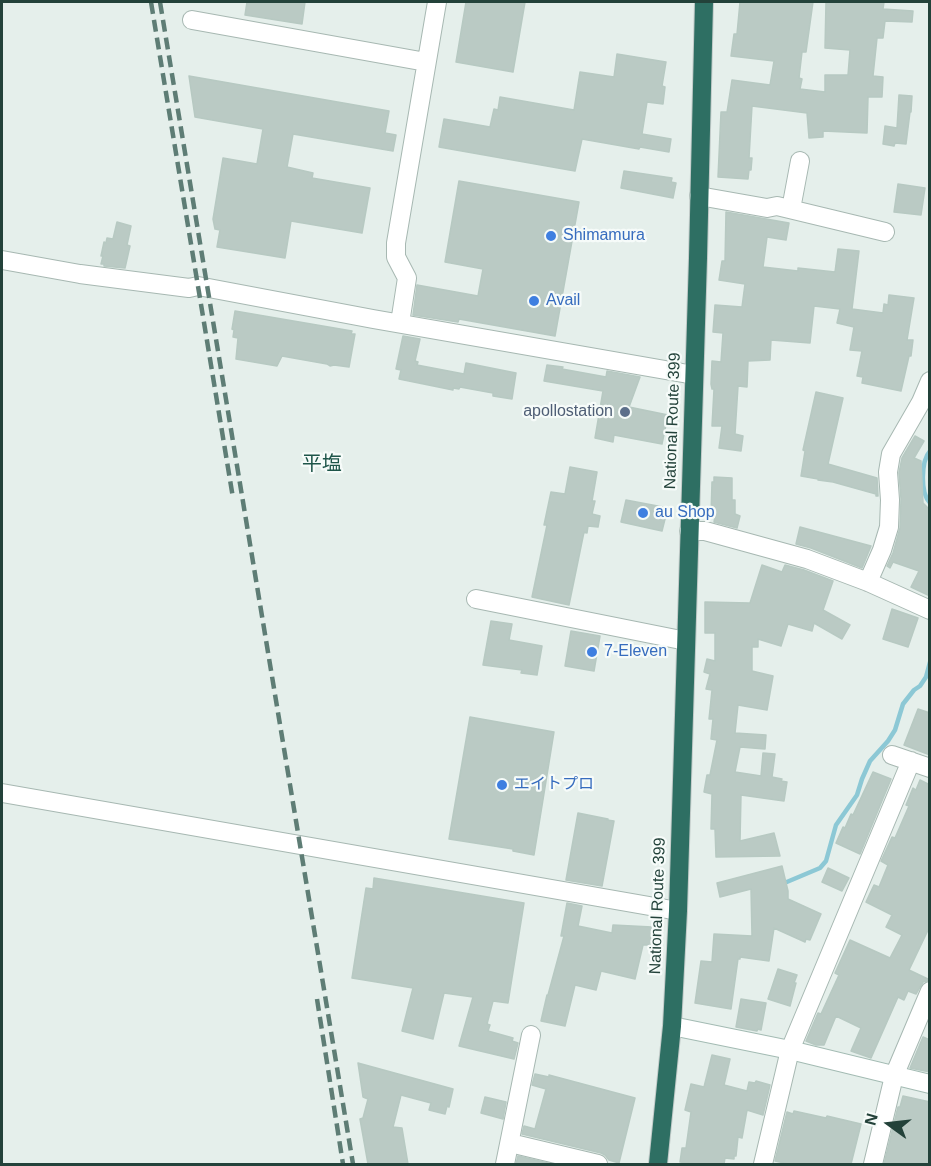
<!DOCTYPE html>
<meta charset="utf-8">
<style>
body{margin:0}
#map{position:relative;width:931px;height:1166px;overflow:hidden;background:#e5efeb;font-family:Helvetica,sans-serif}
canvas{display:block}
.frame{position:absolute;inset:0;border:3px solid #23423a;pointer-events:none}
.north{position:absolute;left:859px;top:1094px;width:60px;height:60px;-webkit-text-stroke:4px #f6fbf9;paint-order:stroke;rotate:285deg;font-size:16px;font-weight:700;line-height:24px;text-align:center;color:#23423a}
.north::after{content:'';display:block;margin:auto;width:21px;height:27px;background:#23423a;clip-path:polygon(50% 0,100% 100%,50% 72%,0 100%)}
</style>
<div id="map">
<canvas width="931" height="1166"></canvas>
<div class="frame"></div>
<div class="north">N</div>
</div>
<script>
const ctx = document.querySelector('canvas').getContext('2d');
ctx.lineJoin = 'round';
function strokePath(path, color, width, dash) { ctx.strokeStyle = color; ctx.lineWidth = width; ctx.lineCap = dash ? 'butt' : 'round'; ctx.setLineDash(dash || []); ctx.stroke(path); }
function paint(path, color) { ctx.fillStyle = color; ctx.fill(path, 'evenodd'); }
function write(font, color, halo, rows, align = 'center') {
  ctx.font = font + ' Helvetica,"Noto Sans JP",sans-serif'; ctx.lineWidth = 4.5; ctx.setLineDash([]); ctx.textBaseline = 'middle'; ctx.strokeStyle = halo; ctx.fillStyle = color; for (const [text, x, y, turn = 0] of rows) {
    ctx.save(); ctx.translate(x, y); ctx.rotate((+turn || 0) * Math.PI / 180); ctx.textAlign = isNaN(turn) ? turn : align; if (halo) ctx.strokeText(text, 0, 0); ctx.fillText(text, 0, 0); ctx.restore();
  }
}
strokePath(new Path2D(`
 M930 451C921 461 920 493 930 503
 M782 884 820 868 826 861 836 825 857 795 862 779 870 761 888 741 895 730 903 704 914 690 920 686 926 677 930 662`), '#8cc8d5', 4.5);
const building = new Path2D(`
 M247 2H305L302 24 245 15Z
 M466 2H525L513 72 456 62Z
 M740 2H813L806 52H802L799 78 802 79 800 89 825 92V75H848L850 50 825 48 826 2H884L883 9 913 11 912 22 885 21 883 38H877L873 76 883 77 882 97H868L867 133 823 131V137L809 138 807 113 752 106 749 158H752L751 170H749L748 179 718 177 721 112H727L732 80 770 85 774 61 731 56 734 34H737Z
 M617 54 666 62 662 86 665 87 663 104 647 102 642 134 671 139 669 152 640 147 639 149 582 139 575 171 439 147 444 119 490 127 494 109 498 110 500 97 574 110 580 72 614 77Z
 M189 76 389 111 385 133 396 135 393 151 293 134 287 167 313 173 312 178 370 188 362 233 291 221 285 258 217 247 220 230 215 229 213 219 223 158 257 164 263 129 195 117Z
 M899 95 912 96 911 112H910L906 144 895 143 894 146 883 144 885 126 897 128Z
 M624 171 672 178 671 182 676 183 673 198 621 188Z
 M459 181 579 202 555 336 459 319 458 322 413 315 417 285 478 296 483 269 445 262Z
 M898 184 925 188 921 215 894 212Z
 M726 212 789 223 786 240 767 237 763 267 798 271V268L835 272 838 249 859 251 852 309 883 313 884 304 888 305 889 295 914 298 907 340H913L911 356H909L901 391 862 383 863 377 857 376 862 351 850 350 854 327 837 323 840 309 814 306 810 343 771 340 770 360 748 361 747 387 738 386 735 434 743 436 741 451 719 448 722 426H712L714 389H712L711 384 712 361 721 362 723 333 713 332 715 305 742 307 745 284 719 280 722 261H725Z
 M117 222 131 226 127 245 130 246 125 268 104 266V264H101L103 256H101L104 242 106 243 107 238 113 239Z
 M235 311 352 331 351 334H355L349 367 334 365 330 366 327 364 282 356 277 366 236 359 238 338 233 337 234 330 232 329Z
 M403 336 420 339 415 361 418 362 417 365 464 374 466 363 516 373 512 399 493 396V393L460 387 459 389 453 388V390L399 379 401 370 396 369Z
 M547 365 563 367 562 369 606 377 607 371 640 377 629 407 668 415 662 444 614 435 613 442 595 438 603 391 544 381Z
 M816 392 843 398 828 464 877 478 878 496H876V494L833 482 818 480V479L801 476 805 451 803 450Z
 M915 436 924 441 914 458 921 461 923 503 930 510V596L911 587 919 571 893 562 890 568 887 566 893 553 900 528 901 499 899 473 902 458Z
 M570 467 597 472 592 501H595L592 514 600 516 598 527 588 526 587 533 584 532 569 605 532 597 547 525H544L551 492 565 494Z
 M714 477 732 478V500H735V514L740 516 737 528 714 522 715 516 711 515 712 482H714Z
 M626 500 663 507 661 518 665 519 662 531 621 522Z
 M800 527 871 546 862 568 811 548 796 544Z
 M762 565 782 572 785 565 804 570 833 581 823 610 850 625 842 639 814 623 812 631 788 624 781 646 758 639V647H752V671L773 676 767 710 738 705 735 733 766 735 765 749 740 747 735 772 761 776 763 753 775 754 772 777 782 779 781 781 787 782 784 801 741 795 740 841 774 833 780 856 716 857 715 829H711L712 794 704 792 707 775H710L717 740 711 739 713 719H709L712 690 706 689 710 674 704 672 707 659 715 661V633H705V602L750 603Z
 M892 609 918 618 908 647 883 639Z
 M491 621 512 624 509 640 542 646 537 675 521 673 522 670 483 665Z
 M571 631 600 636 594 671 565 666Z
 M918 709 930 713V755L904 745Z
 M470 717 554 732 534 855 513 851V849L449 839Z
 M873 772 891 779 860 854 836 843 843 827 845 828 851 814 853 815Z
 M920 780 930 785V926L909 970 930 980 923 982 916 994 908 991 904 1000 898 997 871 1058 851 1051 861 1028 836 1016 824 1045H816L806 1041 818 1013 821 1014 839 975 835 973 850 940 890 958 902 935 886 927 892 915 866 902 874 885 879 887 888 865 881 861 892 837 895 838 909 806 906 805 913 788 916 790Z
 M578 813 608 819 607 820 614 821 602 886 566 880Z
 M782 866 788 891V899L821 914 810 940 806 939 805 942 774 928 769 961 740 957V959H738L731 1009 695 1003 701 961 712 962 714 934 752 936 751 889 720 897 717 883Z
 M828 868 849 878 842 891 822 882Z
 M374 878 524 903 508 1003 493 1001 487 1024 490 1025 488 1031 513 1038 512 1041 518 1043 514 1059 459 1046 473 997 444 993 433 1039 402 1031 413 988 352 978 366 888 373 889Z
 M567 903 582 906 578 926 612 933 613 925 652 927 651 945H643L635 979 601 971 596 990 575 985 565 1026 541 1021 547 995H548L564 936H561Z
 M778 969 797 975 794 983H796L790 1006 768 999Z
 M741 999 766 1003 761 1030 758 1029 757 1031 736 1027Z
 M923 1037 930 1040V1072L910 1068Z
 M712 1055 730 1059 724 1085 747 1091 749 1082 755 1083 756 1081 770 1085 763 1115 747 1110 742 1138 738 1137 736 1156H734V1159L725 1158 724 1164H696L680 1162 682 1148H686L691 1112 685 1110 691 1084 704 1087Z
 M358 1063 453 1089 449 1107 447 1106 445 1114 429 1110 431 1103 401 1095 393 1127 402 1128 408 1164H368L360 1119 363 1118 368 1099 363 1097Z
 M535 1074 549 1077V1075L635 1098 619 1163 609 1160 605 1155 601 1153 522 1134 524 1126 535 1129 546 1089 532 1085Z
 M903 1096 930 1102V1164H884L898 1107H900Z
 M485 1097 506 1102 503 1119 481 1113Z
 M794 1111 826 1118 827 1116 861 1124 851 1164H789L775 1161 787 1112 793 1114Z
 M518 1156 552 1164H516Z`);
paint(building, '#bacac4');
strokePath(building, '#b7c9c2', 1.5);
const street = new Path2D(`
 M192 20 426 62
 M699 196 767 208 777 206 885 232
 M791 209 800 161
 M2 260 80 274 189 288 198 286 373 319 694 375
 M400 323 407 278 396 257V243L437 2
 M689 531H705L716 534 807 559 868 582 930 610
 M868 582 882 550 889 527 890 500 888 472 891 454 921 402 930 381
 M476 599 686 641
 M892 755 930 768
 M2 793 678 911
 M510 1143 598 1164
 M505 1164 531 1035
 M763 1164 790 1050 911 761
 M873 1164 894 1076 930 991`);
const secondary = new Path2D(`
 M672 1026 790 1050 930 1084`);
const highway = new Path2D(`
 M658 1164 672 1026 678 911 698 258 704 2`);
strokePath(street, '#a7b8b2', 20);
strokePath(secondary, '#a3bbb3', 20);
strokePath(highway, '#c1cac8', 20);
strokePath(street, '#fff', 18);
strokePath(secondary, '#fff', 18);
strokePath(highway, '#2e6f63', 18);
strokePath(new Path2D(`
 M151 2 233 498
 M160 2 353 1164
 M317 999 343 1164`), '#5e7d75', 4.5, [12, 6]);
for (const [x, y, r, color] of [
 [551,236,6,"#3f7fe0"],
 [534,301,6,"#3f7fe0"],
 [625,412,6,"#5c6f8a"],
 [643,513,6,"#3f7fe0"],
 [592,652,6,"#3f7fe0"],
 [502,785,6,"#3f7fe0"]
]) { const dot = new Path2D(); dot.arc(x, y, r, 0, 2 * Math.PI); ctx.fillStyle = color; ctx.fill(dot); strokePath(dot, '#f6fbf9', 2); }
write('16px', '#366cbe', '#f6fbf9', [
 ["Shimamura",563,236],
 ["Avail",546,301],
 ["au Shop",655,513],
 ["7-Eleven",604,652],
 ["エイトプロ",514,785]
], 'left');
write('16px', '#4e5e75', '#f6fbf9', [
 ["apollostation",613,412]
], 'right');
write('16px', '#23423a', '#f6fbf9', [
 ["National Route 399",673,421,-88],
 ["National Route 399",658,906,-88]
]);
write('20px', '#1e5549', '#f6fbf9', [
 ["平塩",322,464]
]);
</script>
